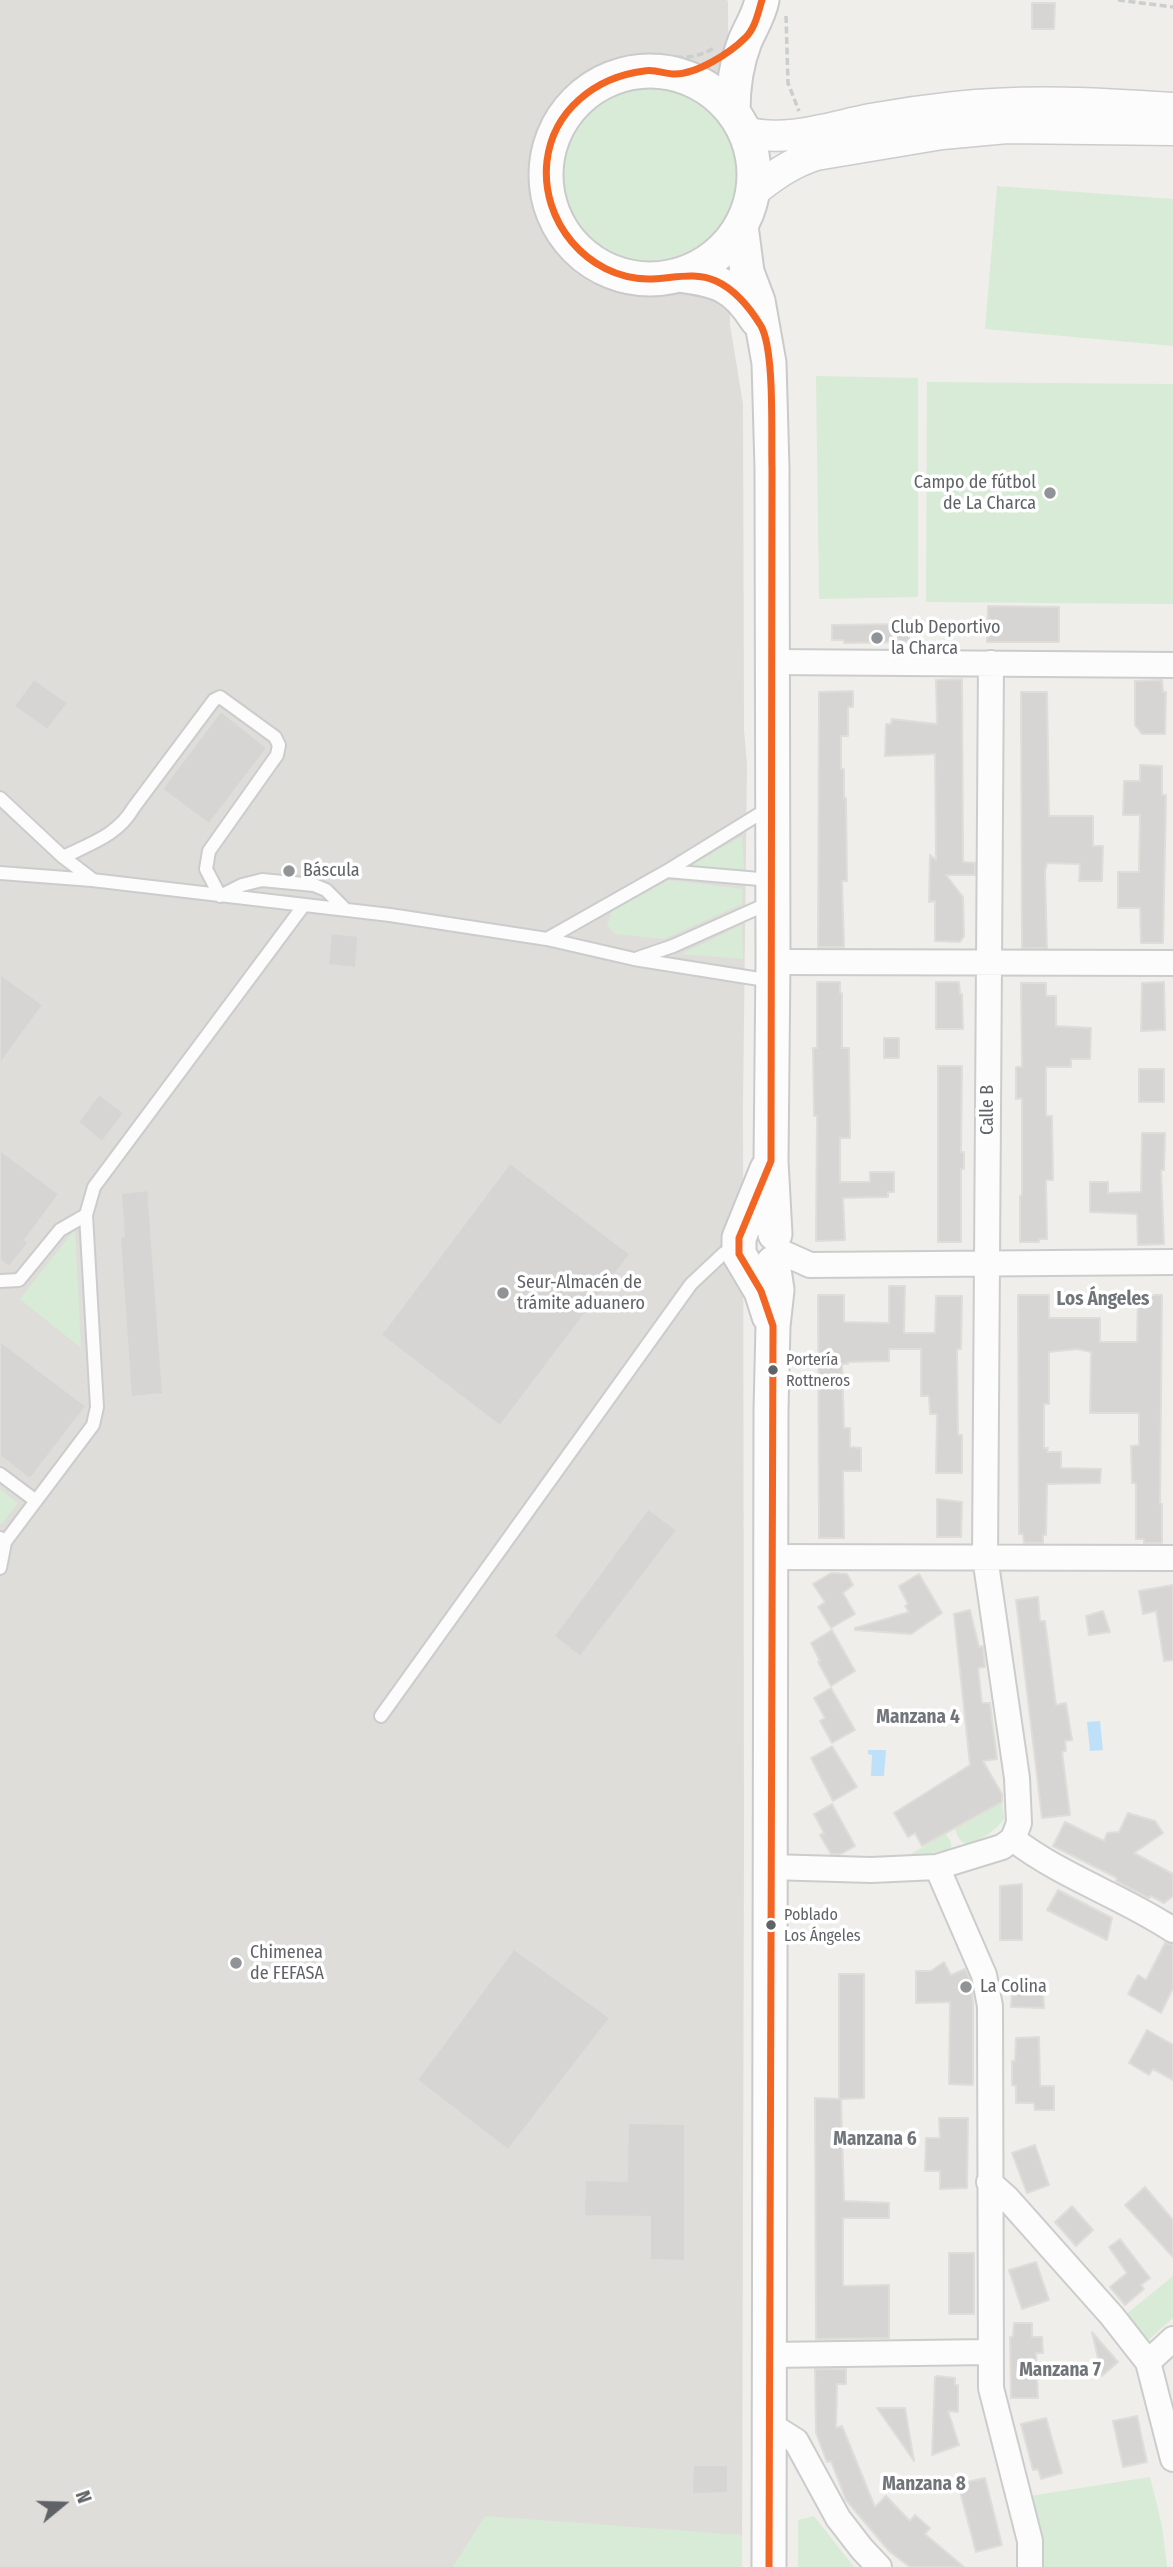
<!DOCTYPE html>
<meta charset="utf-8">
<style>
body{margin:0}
#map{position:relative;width:1173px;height:2567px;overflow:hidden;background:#efeeea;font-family:"Fira Sans Condensed",sans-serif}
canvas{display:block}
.north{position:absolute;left:28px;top:2469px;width:70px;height:70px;-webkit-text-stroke:5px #fff;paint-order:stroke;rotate:71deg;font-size:19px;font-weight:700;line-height:28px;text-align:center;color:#5f6368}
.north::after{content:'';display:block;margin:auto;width:24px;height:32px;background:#5f6368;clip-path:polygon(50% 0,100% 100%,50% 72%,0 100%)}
</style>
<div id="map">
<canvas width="1173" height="2567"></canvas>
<div class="north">N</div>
</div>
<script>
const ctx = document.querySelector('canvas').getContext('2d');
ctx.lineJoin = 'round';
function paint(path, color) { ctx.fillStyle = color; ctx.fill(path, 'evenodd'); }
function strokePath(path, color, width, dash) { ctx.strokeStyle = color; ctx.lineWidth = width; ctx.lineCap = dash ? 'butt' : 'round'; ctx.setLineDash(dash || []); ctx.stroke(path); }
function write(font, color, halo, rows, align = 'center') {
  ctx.font = font + ' "Fira Sans Condensed",sans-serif'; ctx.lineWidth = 7; ctx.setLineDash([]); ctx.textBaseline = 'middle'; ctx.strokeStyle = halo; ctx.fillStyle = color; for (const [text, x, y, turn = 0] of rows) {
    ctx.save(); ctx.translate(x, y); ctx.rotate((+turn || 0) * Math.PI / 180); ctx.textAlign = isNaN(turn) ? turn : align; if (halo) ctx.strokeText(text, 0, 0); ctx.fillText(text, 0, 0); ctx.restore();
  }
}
paint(new Path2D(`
 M0 0H727L728 2 730 325 743 404 744 730 747 765 743 1104 744 1844 742 2567H0Z`), '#dfddda');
paint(new Path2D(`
 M557 175a90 90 0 1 1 180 0a90 90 0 1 1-180 0Z
 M997 186 1173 199V346L985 329Z
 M816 376 918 378V597L819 599Z
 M927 382 1173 384V604L926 602Z
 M742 836 744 871 691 866Z
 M669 880 743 889 742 904 664 939 615 934 607 925 612 911Z
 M742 925 743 959 681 954Z
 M75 1229 81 1348 20 1299Z
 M0 1489 18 1503 2 1524 0 1523Z
 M1002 1803 1004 1819C998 1828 976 1846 965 1843 959 1841 957 1835 955 1829Z
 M946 1834 951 1842V1849L902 1859Z
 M1173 2276V2318L1146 2342 1124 2316Z
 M1150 2477 1162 2526 1167 2567H1042L1030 2496Z
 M485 2516 742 2535V2567H453Z
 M814 2516 854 2567H798V2520Z`), '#d8ebd6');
paint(new Path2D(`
 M1100 1721 1103 1750 1090 1751 1087 1722Z
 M868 1750H886L884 1776H871L872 1755 868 1754Z`), '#bfe0f9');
const building = new Path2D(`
 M1032 3H1055L1054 29H1032Z
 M988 606 1059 607V642H987Z
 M909 624V642L844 643V640H832V625Z
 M34 679 68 703 47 730 14 706Z
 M962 679 963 862 975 863V875H946L963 897 964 936 960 942 935 941V901L929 902 930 855 936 860 935 754 885 756 886 724H891L892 719 937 724 936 680Z
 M1162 680 1163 692H1166L1165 734H1142L1135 725V681Z
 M853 691V707H848V736H841V769H844V798H846L847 881H842L844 947H818L819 692Z
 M1021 692H1047L1049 816H1093V846H1103L1102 881H1079L1080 864 1047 863 1045 872 1047 948H1022Z
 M221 711 267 748 209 824 162 789Z
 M1140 765 1162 766V795H1166L1163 943H1141L1140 908H1118V872H1139L1140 815H1123L1124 781H1140Z
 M331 933 358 936 356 968 328 965Z
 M0 974 43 1005 0 1064Z
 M817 982H840V993H842V1048H849L850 1138H840V1182H870V1172H894V1192H888V1197L843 1198 845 1240 816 1241 817 1116H814L813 1048H817Z
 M936 982H959L960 994H962L963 1029H936Z
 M1164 982 1165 1030 1141 1031 1142 983Z
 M1021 983H1046V996H1056V1026L1091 1028 1090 1059H1071V1067H1046V1116H1052L1053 1180H1046L1047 1239H1039V1242H1020V1196H1022V1098L1016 1099V1067H1022Z
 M884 1038H899V1058H884Z
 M938 1066H962L961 1152H964V1169H961V1242H938Z
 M1139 1069H1164V1102H1139Z
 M99 1094 124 1113 102 1142 78 1122Z
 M1142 1133H1165L1164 1170H1161L1164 1244 1138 1245 1137 1214 1090 1212V1182H1108V1193L1141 1192Z
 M0 1150 59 1194 25 1240 29 1242 9 1267 0 1260Z
 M510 1163 630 1254 500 1426 381 1335Z
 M148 1190 163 1394 131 1397 120 1237 124 1236 121 1193Z
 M889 1286H905L904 1333H935L936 1296H962L961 1349H957L958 1435H962V1473H936L937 1414H930L929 1396H921V1349H889V1361L848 1362V1364H842L844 1428H850V1447L861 1448V1471H843L844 1538H819L818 1295H844V1322L889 1323Z
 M1018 1295H1049V1318H1100V1342H1137L1138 1295H1162L1160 1504H1162V1543H1144V1539H1136V1483H1132L1131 1446 1139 1445V1413H1090L1091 1352 1077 1349 1049 1352V1404H1044V1448H1048L1047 1452H1061V1468L1101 1469 1100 1483 1047 1484 1046 1535H1043V1543H1024L1023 1534H1019Z
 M0 1341 86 1406 30 1479 0 1456Z
 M937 1499 962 1502 961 1537H937Z
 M648 1509 677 1530 580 1657 554 1636Z
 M831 1573 847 1574 853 1585 843 1593 855 1614 831 1628 818 1607 825 1602 813 1584Z
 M919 1574 942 1613 911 1634 855 1630V1628L909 1612 905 1606 908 1604 899 1586Z
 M1173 1585V1660L1164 1661 1156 1611 1143 1614 1139 1591Z
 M1038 1597 1040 1621H1045L1056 1705 1066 1703 1072 1740 1065 1741 1066 1751 1062 1752 1070 1815 1042 1818 1016 1600Z
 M970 1610 979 1647 983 1646 985 1667 978 1668 980 1686 982 1703H990L997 1759 983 1761 1002 1794V1802L922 1846 915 1833 908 1837 894 1813 970 1765 954 1614Z
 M1103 1611 1110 1632 1089 1635 1086 1616Z
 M832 1630 855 1671 831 1686 818 1662 820 1661 811 1643Z
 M831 1688 855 1730 832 1743 820 1721 825 1718 814 1698Z
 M832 1746 857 1787 833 1801 811 1758Z
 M832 1804 855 1846 841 1854H831L820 1835 824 1833 814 1814Z
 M1128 1813 1155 1821 1163 1833 1134 1853 1173 1874V1896L1164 1903 1151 1896 1149 1898 1116 1881 1117 1878 1053 1846 1065 1822 1104 1841 1107 1833 1119 1832Z
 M1022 1884V1940H1000V1886Z
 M1058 1890 1112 1918 1107 1940 1047 1910Z
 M1165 1943 1173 1945V1988L1161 2013 1128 1994 1138 1975 1146 1980Z
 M514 1949 610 2018 508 2150 417 2080Z
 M944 1962 951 1975 965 1969 970 1979 973 2002V2085L949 2084 950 2002 916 2003V1971H931Z
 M839 1974H864V2098L841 2099 844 2201 889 2203V2218H843V2286L889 2285V2338L816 2339 815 2098 839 2099Z
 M1012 1990 1043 1991 1044 2008 1011 2007Z
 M1147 2030 1173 2045V2080L1153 2069 1149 2075 1129 2063Z
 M1039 2037 1040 2086H1054V2110H1035L1034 2103H1016V2086L1012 2085V2061H1015L1016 2038Z
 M939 2118H968L967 2188 940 2189V2171H925L926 2138H940Z
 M628 2123 685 2124V2261L650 2260V2217L584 2216 585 2180 627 2181Z
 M1035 2145 1049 2185 1027 2193 1012 2153Z
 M1145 2187 1173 2220V2257L1125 2205Z
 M1072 2206 1093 2230 1076 2246 1055 2222Z
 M1120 2239 1150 2278 1141 2285 1144 2289 1125 2305 1110 2287 1127 2273 1109 2247Z
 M949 2253H974V2314H949Z
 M1036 2262 1049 2300 1022 2309 1009 2270Z
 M1014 2323H1032V2337H1042L1043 2353H1036L1038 2398H1011L1010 2337H1013Z
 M1092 2332 1118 2362 1102 2376Z
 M815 2369H846V2384H837L836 2428 842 2426 875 2507 886 2496 910 2521 915 2515 930 2528 925 2534 964 2567H910L889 2551 846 2500 831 2461 827 2462 816 2433Z
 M937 2376 955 2378V2385H958V2412L948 2411 959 2445 932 2455 935 2377Z
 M877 2408H905L914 2461Z
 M1137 2416 1147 2462 1123 2467 1113 2421Z
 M1046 2418 1062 2473 1041 2479 1038 2469 1033 2470 1021 2424Z
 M693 2465H728V2493L692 2494Z
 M985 2478 1002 2545 976 2552 958 2484Z`);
paint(building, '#d6d5d3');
strokePath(building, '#deddd9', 2);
const service = new Path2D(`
 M0 798 63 857 92 879
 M63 857C92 843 118 835 134 807L214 700 220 697 275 737 279 745 277 755 209 851 206 869 220 896 242 885 262 880 314 885 326 890 345 909
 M667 871 771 880
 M0 873 92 880 390 915 547 939 634 959 772 981
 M547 939 667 871 769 808
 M638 958 673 946 769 903
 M0 1281 19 1280 60 1230 86 1215
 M0 1474 36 1501
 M0 1538 5 1542 93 1425 97 1407 86 1215 94 1187 304 905
 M0 1568 5 1542
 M381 1716 691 1284 724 1253 738 1254`);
const minor = new Path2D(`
 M772 662 1173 665
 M773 962 1173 963
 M779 1251 810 1265 1173 1262
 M771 1557 1173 1558
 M1013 1839C1062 1877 1122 1896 1173 1930
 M770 1867 871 1870 937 1867 1002 1847 1013 1839 1019 1823 1017 1778 985 1557 991 663
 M937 1867 984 1975 990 2006 991 2388 1030 2541V2567
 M989 2182 1007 2198 1112 2316 1148 2362 1173 2459
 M769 2355 990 2352
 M1148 2362 1173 2339
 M769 2424 796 2441 838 2518 862 2549 879 2567`);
const tertiary = new Path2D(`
 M745 132C786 143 830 127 871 119 899 114 927 110 955 107 1027 99 1101 103 1173 108
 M753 192C773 176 791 163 816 155L942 134 1007 128 1173 130`);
const secondary = new Path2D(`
 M546 175a104 104 0 1 1 208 0a104 104 0 1 1-208 0Z
 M733 111C733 86 736 64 745 41 751 27 759 15 762 0
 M741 226 747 272 758 301 769 363 772 468 773 962 771 1161 775 1234
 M679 275C719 281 734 284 757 320
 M767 1169 739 1238V1254L761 1291 769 1316
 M769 2567 771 1410 773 1326 777 1290 773 1263`);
strokePath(service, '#cbcccc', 16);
strokePath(minor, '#cbcccc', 28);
strokePath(tertiary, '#cbcccc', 33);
strokePath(secondary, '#cacacb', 37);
strokePath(new Path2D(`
 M1118 0 1173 7
 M786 16 788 83 799 111
 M660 293C544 298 485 164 572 84 592 65 625 58 652 56 680 55 686 63 714 48`), '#cacfcc', 3.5, [7, 3.5]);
strokePath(service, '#fdfcfc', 12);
strokePath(minor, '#fdfcfc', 24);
strokePath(tertiary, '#fdfcfc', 30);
strokePath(secondary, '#fdfcfc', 33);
strokePath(new Path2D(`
 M762 0C758 13 755 29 745 38 730 53 697 74 675 74 665 74 655 69 644 71 596 77 553 110 547 161 540 221 587 278 648 279 671 279 694 271 716 281 736 290 750 308 761 326 775 351 771 436 772 468L771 1161 739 1238V1254L761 1291 773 1326 769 2567`), '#f26522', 7);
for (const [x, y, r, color] of [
 [1050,493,7,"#919496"],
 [877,638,7,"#919496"],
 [289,871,7,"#919496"],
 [503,1293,7,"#919496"],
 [773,1370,6,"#5f6368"],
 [771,1925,6,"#5f6368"],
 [236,1963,7,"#919496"],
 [966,1987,7,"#919496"]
]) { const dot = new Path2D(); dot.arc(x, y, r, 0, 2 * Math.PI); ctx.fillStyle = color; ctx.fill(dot); strokePath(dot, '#fff', 2.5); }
write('16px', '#5f6368', '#fff', [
 ["Portería",786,1361],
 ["Rottneros",786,1382],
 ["Poblado",784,1916],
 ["Los Ángeles",784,1937]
], 'left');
write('18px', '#5f6368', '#fff', [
 ["Campo de fútbol",1036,483,"right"],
 ["de La Charca",1036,504,"right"],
 ["Club Deportivo",891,628],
 ["la Charca",891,649],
 ["Báscula",303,871],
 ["Seur-Almacén de",517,1283],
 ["trámite aduanero",517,1304],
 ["Chimenea",250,1953],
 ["de FEFASA",250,1974],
 ["La Colina",980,1987]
], 'left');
write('18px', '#5f6368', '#fff', [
 ["Calle B",988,1110,-90]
]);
write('bold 19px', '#70757a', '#fff', [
 ["Los Ángeles",1103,1300],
 ["Manzana 4",918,1718],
 ["Manzana 6",875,2140],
 ["Manzana 7",1060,2371],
 ["Manzana 8",924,2485]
]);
</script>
